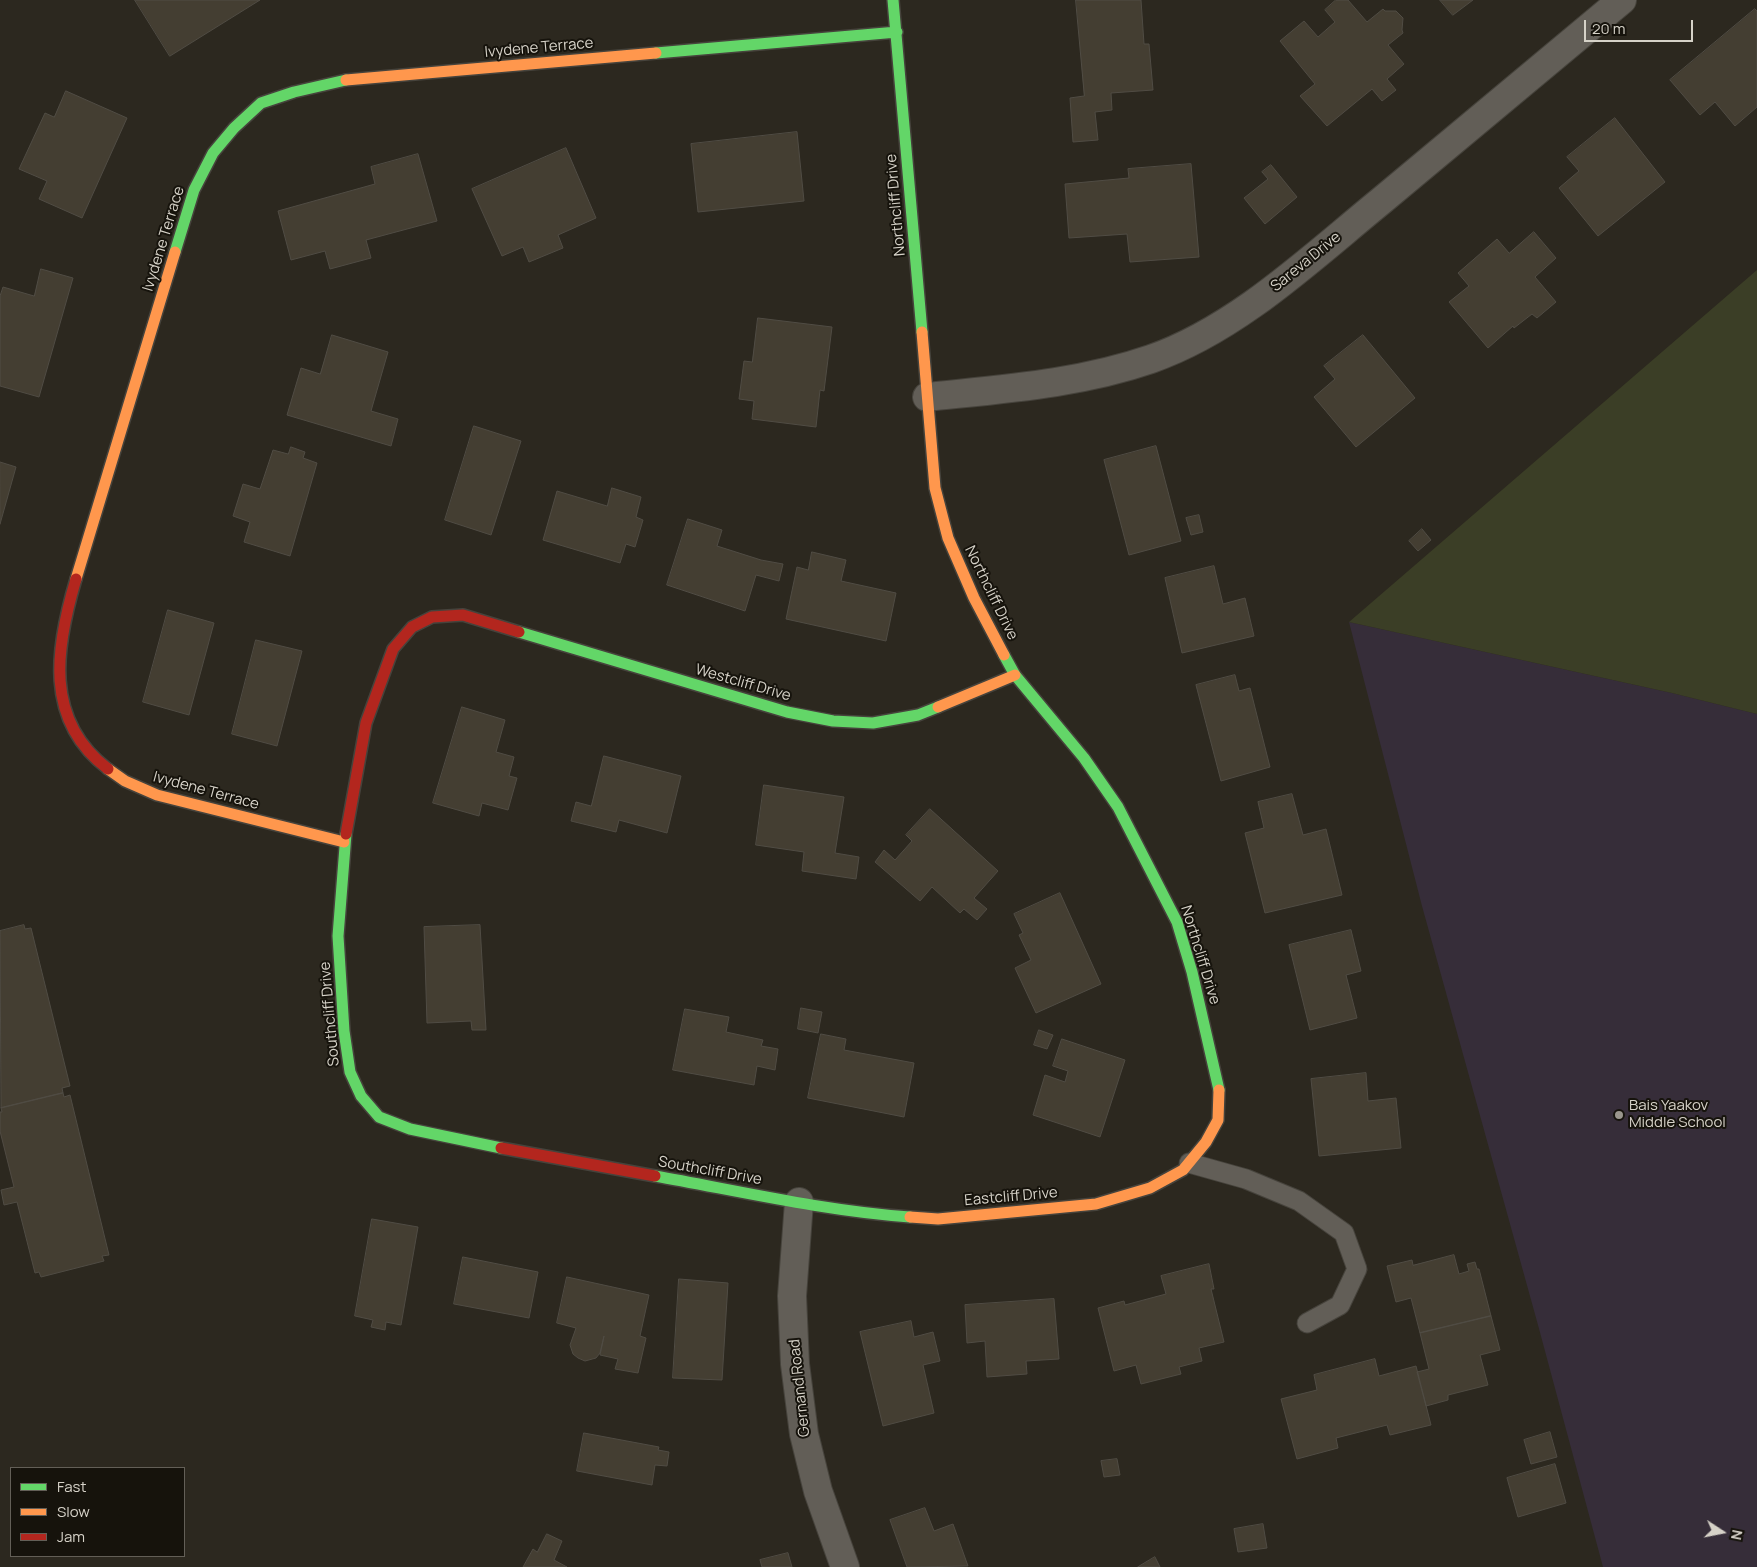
<!DOCTYPE html>
<style>
body{margin:0}
#map{position:relative;width:1757px;height:1567px;overflow:hidden;background:#2c281f;font-family:Manrope,sans-serif}
canvas{display:block}
.legend{position:absolute;left:10px;top:1467px;width:175px;height:90px;box-sizing:border-box;background:#16130c;border:1px solid #635f57;margin:0;padding:6px 9px;list-style:none;font-size:15px;color:#d6d2c8}
.legend li{display:flex;align-items:center;gap:10px;height:25px}
.legend b{width:25px;border:1px solid #635f57}
.north{position:absolute;left:1697px;top:1507px;width:50px;height:50px;-webkit-text-stroke:4px #16130c;paint-order:stroke;rotate:101deg;font-size:14px;font-weight:700;line-height:20px;text-align:center;color:#d6d2c8}
.north::after{content:'';display:block;margin:auto;width:18px;height:22px;background:#d6d2c8;clip-path:polygon(50% 0,100% 100%,50% 72%,0 100%)}
.scale{position:absolute;left:1584px;top:20px;width:109px;height:22px;box-sizing:border-box;border:2px solid #d6d2c8;border-top:0;padding-left:6px;font-size:15px;line-height:18px;white-space:nowrap;color:#d6d2c8;-webkit-text-stroke:4px #16130c;paint-order:stroke}
</style>
<div id="map">
<canvas width="1757" height="1567"></canvas>
<ul class="legend">
<li><b style="height:6px;background:#63d668"></b>Fast</li>
<li><b style="height:6px;background:#ff974d"></b>Slow</li>
<li><b style="height:6px;background:#b3261e"></b>Jam</li>
</ul>
<div class="north">N</div>
<div class="scale">20 m</div>
</div>
<script>
const ctx = document.querySelector('canvas').getContext('2d');
ctx.lineJoin = 'round';
function paint(path, color) { ctx.fillStyle = color; ctx.fill(path, 'evenodd'); }
function strokePath(path, color, width, dash) { ctx.strokeStyle = color; ctx.lineWidth = width; ctx.lineCap = dash ? 'butt' : 'round'; ctx.setLineDash(dash || []); ctx.stroke(path); }
function write(font, color, halo, rows, align = 'center') {
  ctx.font = font + ' Manrope,sans-serif'; ctx.lineWidth = 4; ctx.setLineDash([]); ctx.textBaseline = 'middle'; ctx.strokeStyle = halo; ctx.fillStyle = color; for (const [text, x, y, turn = 0] of rows) {
    ctx.save(); ctx.translate(x, y); ctx.rotate((+turn || 0) * Math.PI / 180); ctx.textAlign = isNaN(turn) ? turn : align; if (halo) ctx.strokeText(text, 0, 0); ctx.fillText(text, 0, 0); ctx.restore();
  }
}
paint(new Path2D(`
 M1349 622 1672 693 1757 714V1567H1603L1538 1325 1422 906Z`), '#362d39');
paint(new Path2D(`
 M1757 270V714L1672 693 1349 622Z`), '#3b3e26');
const building = new Path2D(`
 M135 0H260L170 56Z
 M1076 0H1141L1144 44H1149L1153 90 1111 93 1112 110 1095 112 1098 140 1073 142 1070 98 1084 96Z
 M1336 0H1348L1367 22 1383 9 1385 11H1396L1403 18 1402 30 1403 33 1388 45 1404 64 1387 79 1396 90 1382 101 1372 89 1327 126 1300 96 1315 84 1280 41 1304 21 1318 37 1335 22 1325 10Z
 M1440 0H1473L1453 15Z
 M1755 9 1757 11V107L1735 126 1715 102 1700 115 1670 80Z
 M66 91 127 118 82 218 39 199 47 181 19 169 45 113 54 117Z
 M1615 118 1665 182 1598 236 1559 188 1579 171 1567 157Z
 M797 132 804 201 698 212 691 144Z
 M566 148 596 218 558 235 563 248 529 262 523 247 502 256 472 189Z
 M418 154 437 221 366 240 371 258 330 269 325 251 291 260 278 211 375 184 371 167Z
 M1191 164 1199 257 1130 262 1127 234 1069 238 1065 184 1129 178 1128 169Z
 M1271 165 1297 197 1265 224 1244 198 1268 179 1262 172Z
 M1534 232 1556 258 1535 277 1556 302 1537 318 1532 314 1514 328 1513 326 1488 348 1449 302 1469 286 1458 273 1497 239 1509 253Z
 M41 269 73 278 39 397 0 386V296L3 287 34 296Z
 M758 318 832 327 824 391 820 390 816 427 752 419 754 401 739 399 744 361 752 362Z
 M332 335 388 352 371 411 398 419 391 446 287 415 301 368 320 374Z
 M1363 335 1415 398 1356 447 1314 397 1335 379 1324 366Z
 M474 426 521 441 491 535 445 520Z
 M1156 446 1181 541 1129 555 1104 460Z
 M291 447 305 452 303 458 317 463 290 556 244 542 250 522 233 516 243 484 260 489 273 450 288 454Z
 M0 462 16 467 0 524Z
 M612 488 641 497 636 517 643 520 635 547 626 544 620 563 543 540 557 491 607 506Z
 M1199 515 1203 532 1191 535 1186 518Z
 M688 519 722 530 717 546 761 560 783 564 779 581 756 575 745 611 667 585Z
 M1422 529 1431 540 1418 551 1409 541Z
 M812 552 846 560 841 581 896 593 886 641 786 619 797 567 808 570Z
 M1214 566 1223 604 1245 598 1254 636 1182 653 1165 578Z
 M168 610 214 623 189 715 143 702Z
 M256 640 302 651 277 746 232 734Z
 M1235 675 1239 691 1250 688 1270 767 1221 781 1196 685Z
 M462 707 505 720 496 752 514 757 509 776 517 778 508 810 482 803 479 816 433 803Z
 M604 756 681 776 667 833 619 820 616 832 571 821 576 802 591 806Z
 M764 785 844 797 835 853 859 857 856 879 802 871 804 852 756 845Z
 M1292 794 1303 835 1326 829 1342 895 1265 913 1245 833 1264 828 1258 802Z
 M930 809 998 871 974 898 987 909 977 920 964 909 960 913 932 887 920 901 875 862 884 850 895 860 912 841 906 835Z
 M1060 893 1101 984 1036 1013 1015 968 1031 960 1019 935 1023 933 1014 914Z
 M24 925 25 929 31 928 70 1086 62 1088 63 1093 1 1108 0 931Z
 M480 925 486 1030H472L471 1021 427 1023 424 927Z
 M1351 930 1361 971 1346 975 1357 1018 1310 1030 1289 945Z
 M801 1008 822 1012 818 1033 798 1029Z
 M685 1009 729 1017 726 1032 763 1040 761 1046 778 1049 775 1070 757 1066 754 1085 673 1070Z
 M1039 1030 1053 1035 1047 1049 1034 1045Z
 M821 1034 846 1039 844 1050 914 1063 904 1117 808 1098Z
 M1062 1039 1125 1060 1100 1137 1033 1115 1045 1075 1065 1082 1068 1071 1053 1066Z
 M1366 1073 1368 1101 1396 1098 1401 1148 1319 1156 1311 1079Z
 M63 1093 64 1097 70 1095 109 1255 102 1256 104 1261 41 1277 39 1272 35 1273 17 1202 4 1205 1 1190 14 1187 0 1131V1112H2L1 1108Z
 M372 1219 418 1227 401 1325 386 1322 385 1330 371 1327 373 1320 355 1316Z
 M1454 1255 1459 1274 1469 1271 1467 1264 1475 1262 1477 1269H1479L1491 1316 1420 1333 1411 1298 1396 1302 1387 1266 1412 1260 1413 1265Z
 M463 1257 538 1272 529 1318 454 1304Z
 M1209 1264 1214 1289H1211L1224 1342 1199 1348 1202 1361 1179 1367 1181 1374 1141 1384 1136 1365 1114 1371 1098 1308 1124 1301 1125 1305 1166 1294 1161 1276Z
 M567 1277 649 1295 640 1336 646 1338 638 1373 615 1369 618 1359 600 1355 604 1336 600 1353 596 1358 585 1361 578 1358 573 1354 570 1345 576 1328 557 1323Z
 M679 1279 728 1283 722 1380 673 1378Z
 M1054 1299 1059 1359 1026 1361 1027 1374 987 1377 985 1341 967 1343 965 1305Z
 M1491 1316 1500 1350 1480 1355 1488 1385 1448 1395V1400L1426 1406 1417 1372 1429 1369 1420 1333Z
 M911 1321 914 1337 933 1332 940 1361 923 1365 934 1413 883 1426 860 1332Z
 M1375 1359 1379 1376 1416 1366 1431 1425 1390 1435 1387 1425 1336 1438 1338 1448 1297 1459 1281 1399 1317 1390 1314 1375Z
 M1550 1432 1557 1457 1531 1464 1524 1440Z
 M584 1433 659 1447 658 1450 669 1452 667 1466 655 1465 652 1485 577 1471Z
 M1117 1459 1120 1475 1104 1477 1101 1461Z
 M1555 1464 1566 1503 1518 1517 1507 1478Z
 M925 1508 934 1531 953 1524 968 1566 907 1567 890 1520Z
 M1263 1524 1267 1548 1238 1552 1234 1529Z
 M547 1534 562 1541 554 1560 567 1567H523L533 1549 537 1552Z
 M788 1553 792 1567H762L760 1560Z
 M1155 1557 1160 1567H1138Z`);
paint(building, '#443e32');
strokePath(building, '#504c44', 1);
const lane = new Path2D(`
 M1189 1163 1246 1179 1299 1201 1344 1233 1357 1269 1340 1305 1307 1323`);
const street = new Path2D(`
 M927 397C1002 389 1079 384 1151 359 1237 329 1311 258 1381 201 1461 134 1541 67 1622 0
 M799 1202 792 1296 795 1364 804 1434 818 1491 845 1567`);
const fast = new Path2D(`
 M893 0 922 332
 M656 53 897 32
 M175 252 194 190 213 153 234 128 261 103 294 92 346 80
 M519 632 787 712 833 721 873 723 918 715 938 707
 M1004 655 1015 675 1084 758 1118 807 1177 922 1192 972 1219 1090
 M346 834 338 936 344 1031 350 1072 361 1096 379 1117 410 1129 501 1148
 M655 1176C739 1191 825 1211 910 1217`);
const slow = new Path2D(`
 M346 80 656 53
 M922 332 935 488 948 538 974 598 1004 655
 M76 579 175 252
 M938 707 1015 675
 M108 769 125 781 157 795 344 842
 M910 1217 938 1219 1096 1204 1150 1188 1183 1170 1206 1142 1218 1120 1219 1090`);
const jam = new Path2D(`
 M76 579C56 646 43 720 108 769
 M346 834 366 723 393 649 412 627 432 617 463 615 519 632
 M501 1148 655 1176`);
strokePath(lane, '#46433c', 21);
strokePath(street, '#46433c', 30);
strokePath(fast, '#46433c', 14);
strokePath(slow, '#46433c', 14);
strokePath(jam, '#46433c', 14);
strokePath(lane, '#625e57', 19);
strokePath(street, '#625e57', 28);
strokePath(fast, '#63d668', 11);
strokePath(slow, '#ff974d', 11);
strokePath(jam, '#b3261e', 11);
for (const [x, y, r, color] of [
 [1619,1115,5,"#9a968d"]
]) { const dot = new Path2D(); dot.arc(x, y, r, 0, 2 * Math.PI); ctx.fillStyle = color; ctx.fill(dot); strokePath(dot, '#16130c', 2); }
write('15px', '#d6d2c8', '#16130c', [
 ["Ivydene Terrace",539,48,-5],
 ["Northcliff Drive",896,205,-95],
 ["Ivydene Terrace",164,239,-73],
 ["Sareva Drive",1306,262,-39],
 ["Northcliff Drive",991,593,64],
 ["Westcliff Drive",743,683,16],
 ["Ivydene Terrace",206,791,15],
 ["Northcliff Drive",1200,955,73],
 ["Southcliff Drive",330,1014,-95],
 ["Southcliff Drive",710,1171,10],
 ["Eastcliff Drive",1011,1197,-5],
 ["Gernand Road",800,1388,-96]
]);
write('15px', '#d6d2c8', '#16130c', [
 ["Bais Yaakov",1629,1106],
 ["Middle School",1629,1123]
], 'left');
</script>
